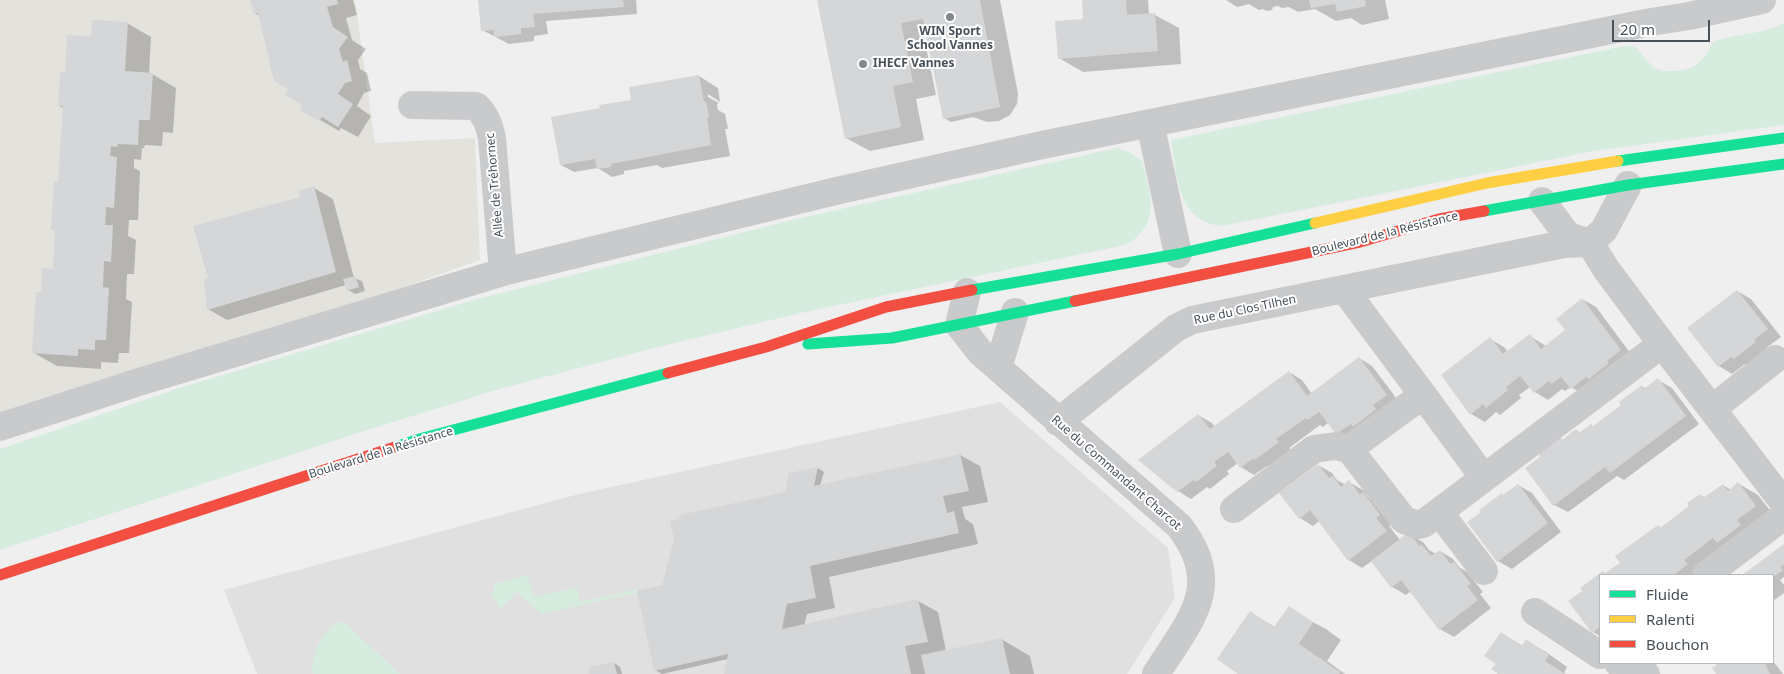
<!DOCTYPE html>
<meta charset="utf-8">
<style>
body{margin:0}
#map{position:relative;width:1784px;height:674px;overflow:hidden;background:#efefef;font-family:"Noto Sans",sans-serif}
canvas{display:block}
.legend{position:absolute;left:1599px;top:574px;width:175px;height:90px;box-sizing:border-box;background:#fff;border:1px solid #b6b9bc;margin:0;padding:6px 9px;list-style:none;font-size:15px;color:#485058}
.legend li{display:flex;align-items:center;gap:10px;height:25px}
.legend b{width:25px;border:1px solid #b6b9bc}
.scale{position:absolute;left:1612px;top:20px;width:98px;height:22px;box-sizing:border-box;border:2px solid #485058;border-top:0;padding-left:6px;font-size:15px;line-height:18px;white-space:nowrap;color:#485058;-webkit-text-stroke:4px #fff;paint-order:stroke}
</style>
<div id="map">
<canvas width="1784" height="674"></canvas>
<ul class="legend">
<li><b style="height:6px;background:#16e098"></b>Fluide</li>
<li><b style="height:6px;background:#ffcf43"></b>Ralenti</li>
<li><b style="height:6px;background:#f24e42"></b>Bouchon</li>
</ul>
<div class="scale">20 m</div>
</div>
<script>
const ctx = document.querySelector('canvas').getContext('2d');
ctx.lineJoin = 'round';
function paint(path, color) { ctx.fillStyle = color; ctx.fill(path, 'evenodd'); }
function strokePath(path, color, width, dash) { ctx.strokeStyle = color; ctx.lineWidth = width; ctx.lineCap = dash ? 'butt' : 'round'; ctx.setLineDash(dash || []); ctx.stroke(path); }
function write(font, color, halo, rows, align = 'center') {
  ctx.font = font + ' "Noto Sans",sans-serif'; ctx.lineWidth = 4; ctx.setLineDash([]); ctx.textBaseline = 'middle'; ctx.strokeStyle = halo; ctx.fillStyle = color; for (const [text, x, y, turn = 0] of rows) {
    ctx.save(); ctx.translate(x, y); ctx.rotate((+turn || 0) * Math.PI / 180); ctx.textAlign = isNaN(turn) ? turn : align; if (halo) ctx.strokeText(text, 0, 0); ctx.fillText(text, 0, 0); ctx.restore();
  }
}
paint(new Path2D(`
 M0 0H355L375 143 475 138 480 260 139 382 0 416Z`), '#e3e2dc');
paint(new Path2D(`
 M1000 402 1168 548 1175 598 1127 674H257L224 590 579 494Z`), '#e1e0e0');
paint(new Path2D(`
 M1784 23V125L1594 151 1222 226C1177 222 1177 175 1171 140L1624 46 1635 47C1641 52 1651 67 1657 69 1661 71 1668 71 1672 71 1695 71 1703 62 1713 42 1736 33 1763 35 1784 23Z
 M1117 148 1129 152 1142 161C1148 186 1160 215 1138 236 1135 240 1129 242 1125 245L805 312 662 346 503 388 361 432 0 550V449L183 387 477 299 796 219Z
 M527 575 535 597 577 587 580 602 637 589V593L541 614 517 592 501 609 492 594 495 584Z
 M343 621 400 674H313C310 655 323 626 343 621Z`), '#d6ecde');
paint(new Path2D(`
 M251 0H353L357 15 346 18 352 40 366 49 358 60 360 69 367 73 371 91 364 93 357 106 371 116 358 137 341 128 339 131 301 109 303 105 289 88 261 17 255 13Z
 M480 0H636L637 14 546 21 548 34 534 36V41L509 44 482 30Z
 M818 0H1000L1018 94 1017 104 1010 115 999 121 987 122 973 117 951 122 944 118 927 36 924 37 936 95 916 99 924 140 870 151 846 138Z
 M1083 0H1148L1149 15H1155L1179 28 1181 64 1083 72 1059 58 1085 20Z
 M1226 0H1385L1389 19 1362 25 1351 18 1336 21 1315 9 1298 12 1289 7 1282 8 1278 6 1273 7 1272 10 1267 11 1263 9 1259 10 1249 4 1237 7Z
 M127 23 151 37 149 74H152L176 88 173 133 163 132 162 146 145 145 144 148H142L141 160 134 159V168L140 171 138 220H129L128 236 136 240 134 274H127L126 299 132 302 129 353H119L118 363 101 362V369L57 366 34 353 42 294 55 270 56 231 52 229 60 184 64 108 59 106 67 73 92 37Z
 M699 76 718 88 720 102 708 94V97L719 103 717 104 718 110 725 114 728 129H725L730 156 662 168 657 165 624 171V174L612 177 598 168 574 172 561 165 601 109 631 101Z
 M314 188 333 199 354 278 362 281 365 291 355 294 348 290 346 285 227 320 208 309 209 279Z
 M1737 291 1751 299 1781 337 1766 348 1769 351 1749 366 1745 364 1732 374 1719 366Z
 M1582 299 1596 307 1634 358 1586 396 1571 387 1565 391 1562 389 1548 400 1535 392 1530 387 1519 395 1521 398 1500 415 1496 412 1485 422 1471 414 1490 339 1504 347 1508 352 1530 336 1546 346 1566 330Z
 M1359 358 1372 366 1400 403 1351 441 1337 433 1329 422 1323 427 1320 425 1289 448 1291 450 1270 467 1267 466 1254 475 1241 467 1238 463 1227 471 1229 474 1210 489 1207 487 1191 499 1178 491 1198 415 1212 423 1215 427 1289 372 1302 380 1312 394Z
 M1658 380 1672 388 1699 424 1624 480 1617 476 1568 512 1554 505 1542 457 1560 438 1563 440 1576 430 1581 433 1594 427 1623 405 1642 386 1646 389Z
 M960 455 980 466 988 502 962 507 965 519 973 524 978 544 829 577 835 608 807 614 804 626 918 601 938 612 946 651 1001 639 1030 656 1034 674H726L728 659 662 674 655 670 663 586 788 493 818 468 824 472 820 486Z
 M1318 465 1332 473 1337 480 1346 485 1349 482 1363 490 1368 497 1377 502 1393 523 1389 526 1400 540 1409 534 1423 542 1429 550 1436 554 1440 551 1453 559 1459 567 1467 572 1483 592 1480 594 1491 608 1454 637 1440 629 1411 591 1406 595 1392 587 1372 561 1362 568 1349 560 1319 521 1313 526 1300 518Z
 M1739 484 1758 495 1775 517 1706 575H1600V636L1593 632 1582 588 1604 573 1606 574 1622 563 1658 526 1661 528 1691 506 1700 495 1705 498 1723 485 1731 490Z
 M1518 485 1532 493 1561 532 1512 569 1498 561 1469 523Z
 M1784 546V577L1780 580 1784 585V593L1773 601V575H1744Z
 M1250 613 1275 627 1303 617 1326 629 1341 640 1327 661 1345 674H1240Z
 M1501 633 1523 646 1527 641 1546 652 1567 667 1564 673 1566 674H1501L1497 663Z
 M1773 661 1783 674H1718V665L1717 663H1773Z
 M614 663 620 667 622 674H590Z`), '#0003');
paint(new Path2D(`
 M250 0H337L338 4 327 7 333 27 348 37 339 49 343 62 347 60 352 81 345 83 338 94 353 104 338 127 322 117 319 121 300 110 302 105 285 95 288 89 274 81 258 13 254 14Z
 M478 0H623L624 7 533 14 535 27 521 28V34L494 37V30L481 31Z
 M817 0H980L1000 107 943 119 923 19 901 23 913 82 893 86 901 127 845 139Z
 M1082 0H1126L1127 15 1155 13 1158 51 1058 59 1055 21 1083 19Z
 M1309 0H1365L1366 6 1337 12 1335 4 1311 8Z
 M92 20 128 22 125 71 153 73 150 120H139L138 145 118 144 117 147 111 146 110 156 117 157 114 208 106 207 105 225H113L111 262 104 261 103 287 109 288 106 340H95V350L78 349V356L32 353 36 292H41L42 268 53 269 55 230H51L54 182H58L63 106H58L60 72H65L67 35 91 36Z
 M699 75 704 102 706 101 709 118H707L711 145 611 164V167L597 169 595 159 560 165 551 117 600 108 599 105 631 100 629 87Z
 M314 186 336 272 207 310 204 279 208 278 193 226 300 197 299 191Z
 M355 276 359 287 347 291 343 279Z
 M1737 290 1768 329 1754 340 1756 342 1734 359 1731 357 1718 367 1687 328Z
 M1582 298 1621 350 1607 361 1609 363 1589 379 1586 377 1571 389 1561 377 1551 384 1549 381 1534 393 1520 376 1506 387 1508 390 1486 408 1483 404 1470 415 1441 375 1490 337 1503 354 1530 334 1541 349 1565 330 1556 319Z
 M1359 357 1387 395 1373 405 1376 409 1353 427 1351 424 1336 434 1319 412 1308 420 1306 418 1276 439 1279 442 1255 460 1254 458 1240 468 1228 452 1214 462 1217 466 1196 482 1194 480 1177 492 1138 460 1198 414 1210 429 1289 371 1307 396Z
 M1658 378 1686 416 1610 473 1605 467 1553 506 1525 468 1540 457 1538 453 1560 436 1562 440 1576 429 1579 433 1591 424 1593 426 1621 405 1619 402 1642 385 1644 389Z
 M960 454 969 491 943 496 947 513 954 511 959 533 810 566 816 598 787 604 782 629 918 599 928 642 905 646 911 674H724L728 654 654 671 637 591 662 585 674 539 670 521 679 519 680 515 785 492 789 473 818 467 814 486Z
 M1318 464 1329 478 1333 476 1341 487 1349 480 1360 495 1363 492 1380 515 1376 518 1387 531 1348 561 1310 510 1299 519 1279 493Z
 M1738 482 1756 506 1737 520 1741 525 1717 543 1713 538 1684 560 1688 564 1676 573 1677 575H1600V627L1592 633 1568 601 1582 591 1580 588 1603 571 1605 573 1620 563 1615 556 1658 525 1660 528 1689 506 1687 503 1700 494 1703 498 1723 484 1728 491Z
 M1518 484 1548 523 1497 562 1467 522 1481 512 1479 510 1502 493 1503 495Z
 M1409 532 1419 546 1422 545 1431 556 1440 550 1450 564 1454 562 1471 584 1467 586 1478 600 1439 630 1401 580 1391 588 1371 561Z
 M1784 544V565L1780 567 1783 570 1773 577V575H1742Z
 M1289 606 1313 622 1299 644 1340 672 1339 674H1238L1217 659 1250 611 1274 627Z
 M1501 632 1522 646 1526 639 1549 655 1545 661 1565 674H1498L1491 669 1496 664 1484 656Z
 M1002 638 1010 674H925L921 655Z
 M614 662 617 674H589L590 667Z
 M1715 663H1765L1770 674H1716L1712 668 1717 665Z`), '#d5d6d8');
strokePath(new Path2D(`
 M412 105 476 106C486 115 489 125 492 138L503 272
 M1150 123 1178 254
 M1542 201 1568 236 1590 243 1606 269 1662 344 1784 503
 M1344 289 1423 395
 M967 292 959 325 980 352 1179 526C1226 586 1189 621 1156 674
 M998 368 1015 312
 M1712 409 1775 359
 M1058 422 1176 328 1192 320 1564 244 1590 243 1604 230 1628 185
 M0 427 139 382 503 272 836 191 1042 145 1651 22 1689 16 1762 0
 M1484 478 1423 395 1349 449 1404 520 1418 525 1423 524 1662 344
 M1234 509 1314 449 1336 446 1349 449
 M1439 512 1484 571
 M1706 575 1784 516
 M1535 612 1600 655
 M1618 663 1646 674`), '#c9cacc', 28);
strokePath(new Path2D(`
 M1618 161 1784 138
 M1484 211 1628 185 1784 164
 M972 290 1178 254 1315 223
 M808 344 892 338 1075 301
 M395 447 423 438 668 373`), '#16e098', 11);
strokePath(new Path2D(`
 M1315 223 1487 183 1618 161`), '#ffcf43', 11);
strokePath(new Path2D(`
 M1075 301 1360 242 1439 219 1484 211
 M668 373 766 347 886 307 972 290
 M0 575 395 447`), '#f24e42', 11);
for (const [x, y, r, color] of [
 [950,17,5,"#82888d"],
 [863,64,5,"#82888d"]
]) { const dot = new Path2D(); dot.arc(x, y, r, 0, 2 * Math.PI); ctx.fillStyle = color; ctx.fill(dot); strokePath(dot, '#fff', 2); }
write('bold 12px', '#485058', '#fff', [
 ["WIN Sport",950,32],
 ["School Vannes",950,46],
 ["IHECF Vannes",873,64,"left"]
]);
write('12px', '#485058', '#fff', [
 ["Allée de Tréhornec",495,185,-95],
 ["Boulevard de la Résistance",1385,234,-14],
 ["Rue du Clos Tilhen",1245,310,-12],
 ["Boulevard de la Résistance",381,453,-17],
 ["Rue du Commandant Charcot",1116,473,41]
]);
</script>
